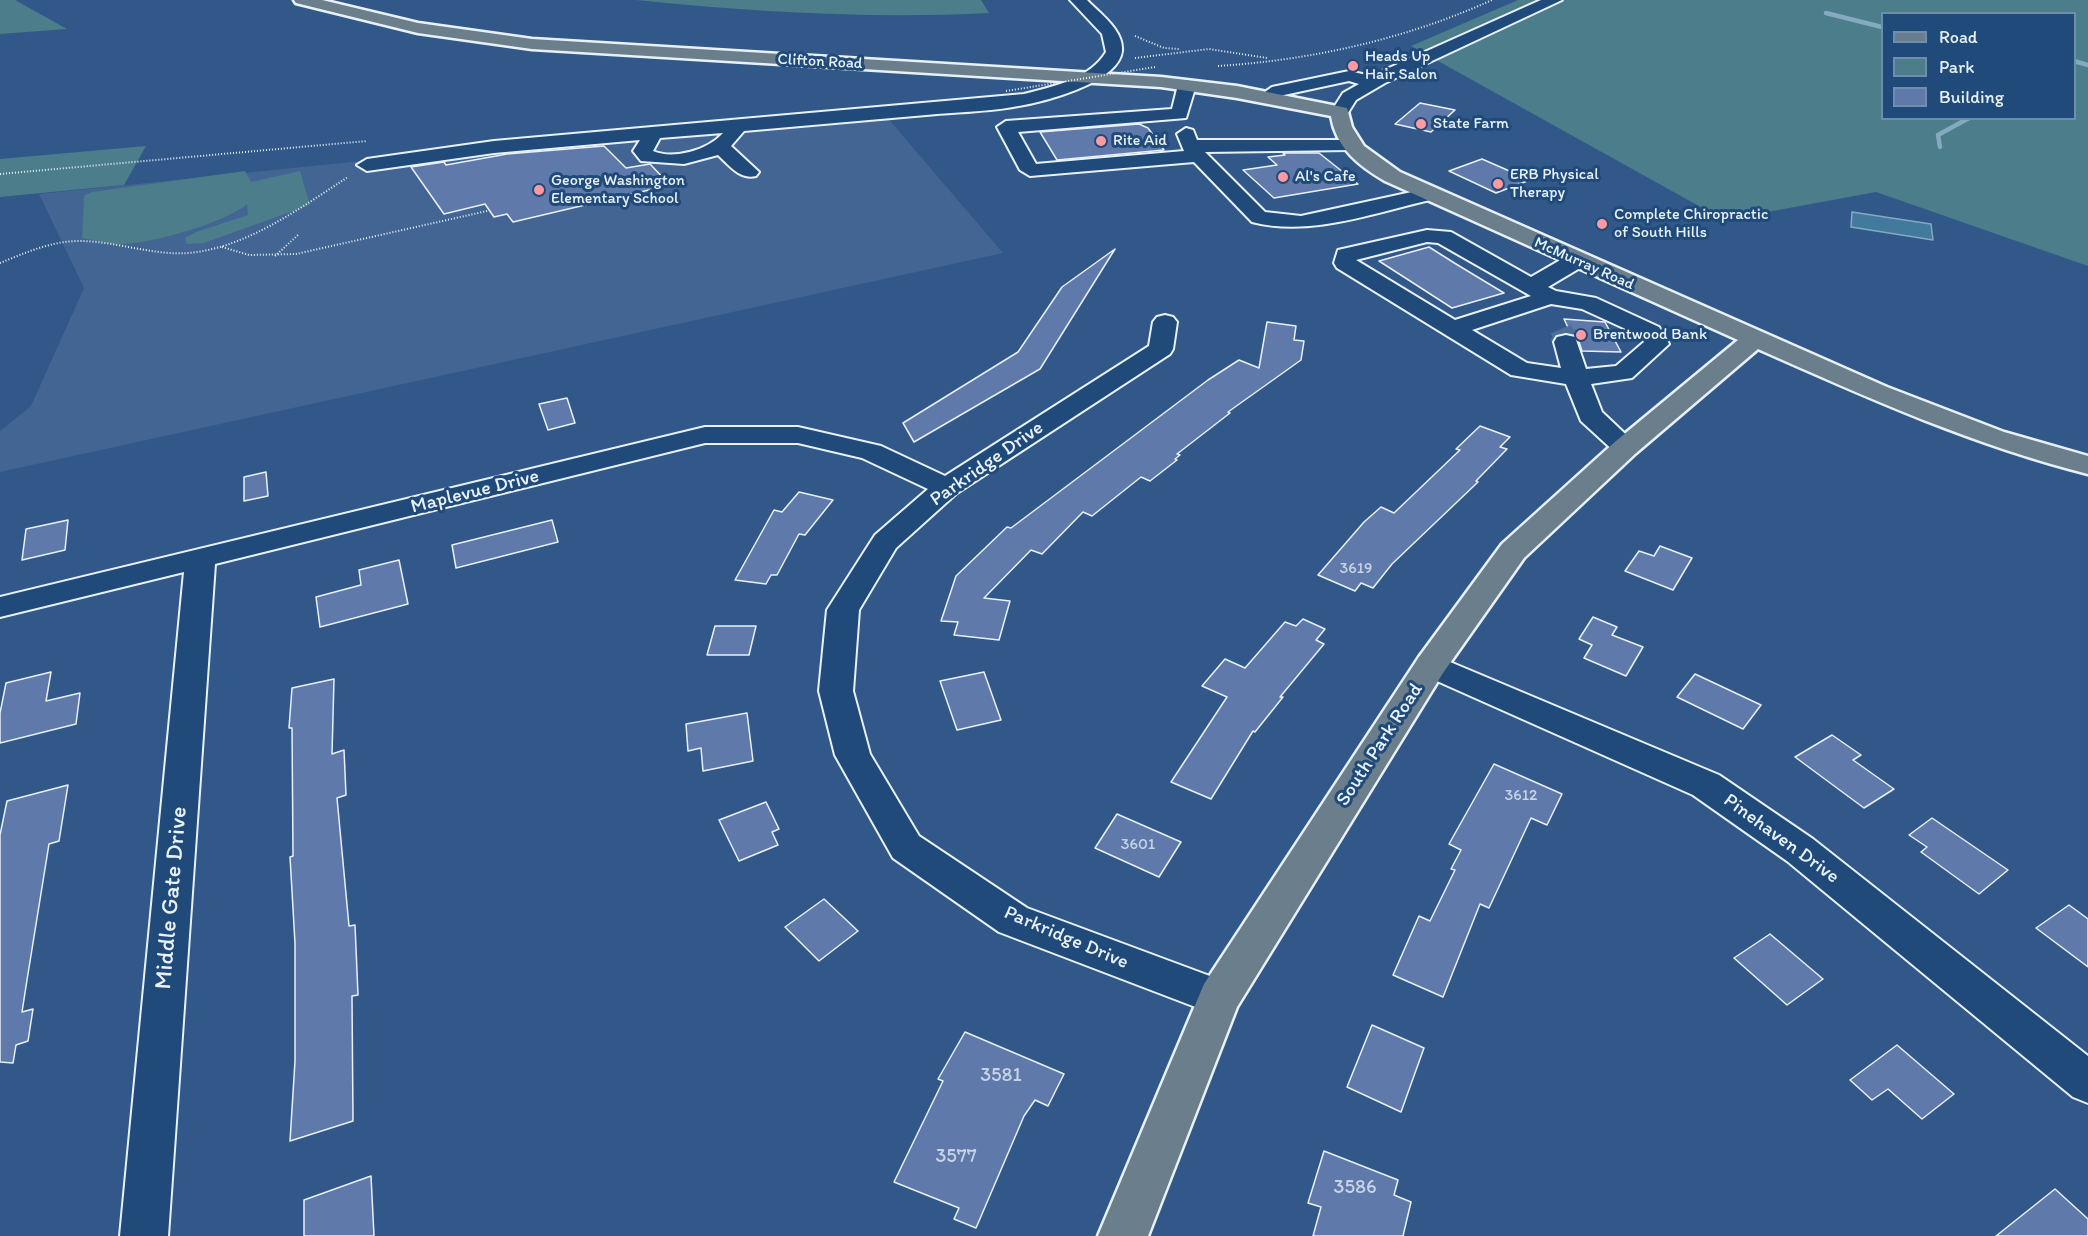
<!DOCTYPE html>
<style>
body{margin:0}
#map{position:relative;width:2088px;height:1236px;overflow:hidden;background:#315888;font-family:Itim,sans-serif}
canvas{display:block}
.legend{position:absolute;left:1881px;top:12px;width:195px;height:108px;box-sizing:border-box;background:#1f4a7a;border:2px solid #6f8dac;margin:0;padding:8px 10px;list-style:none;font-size:18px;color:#e8f1f8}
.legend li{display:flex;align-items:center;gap:12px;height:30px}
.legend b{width:30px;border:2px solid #6f8dac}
</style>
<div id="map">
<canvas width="2088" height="1236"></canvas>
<ul class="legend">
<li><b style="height:8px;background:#6b7e8b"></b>Road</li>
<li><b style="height:16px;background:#4b7d8a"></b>Park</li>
<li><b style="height:16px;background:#5f79aa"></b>Building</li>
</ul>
</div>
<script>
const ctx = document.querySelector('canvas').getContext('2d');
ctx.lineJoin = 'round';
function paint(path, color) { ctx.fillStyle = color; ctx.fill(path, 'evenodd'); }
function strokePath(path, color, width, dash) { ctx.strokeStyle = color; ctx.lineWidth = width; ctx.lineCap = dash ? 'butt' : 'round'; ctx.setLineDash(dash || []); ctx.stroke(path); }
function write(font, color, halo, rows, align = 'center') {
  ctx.font = font + ' Itim,sans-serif'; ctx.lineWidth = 6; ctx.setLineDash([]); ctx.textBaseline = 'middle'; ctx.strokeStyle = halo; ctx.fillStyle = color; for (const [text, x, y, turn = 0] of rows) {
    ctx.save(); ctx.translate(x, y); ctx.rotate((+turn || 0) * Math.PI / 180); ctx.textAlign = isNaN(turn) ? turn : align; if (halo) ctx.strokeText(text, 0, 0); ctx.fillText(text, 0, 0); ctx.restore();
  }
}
paint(new Path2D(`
 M879 108 1003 253 0 472V431L31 406 84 288 39 194Z`), '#426594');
paint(new Path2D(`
 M0 0H15L67 29 0 34Z
 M636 0H981L989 13C872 19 753 12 636 0Z
 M1518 0H2088V266L1876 192 1724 220 1411 46ZM1882 14H2074V118H1882Z
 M146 146 124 185 0 197V159Z
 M245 171 251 182 300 171 310 205 204 243 187 244 185 238 196 232 248 215 247 204C227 222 153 243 124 244 111 245 95 240 82 238L84 196 92 192Z`), '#4b7d8a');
const water = new Path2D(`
 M1852 212 1931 224 1933 240 1851 227Z`);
paint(water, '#427a9e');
strokePath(water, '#84aac2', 1.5);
strokePath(new Path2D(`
 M1826 13 1882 27
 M2074 61 2088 65
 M1940 147 1938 135 1969 118`), '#84aac2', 4.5);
const building = new Path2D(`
 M1420 103 1455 110 1431 132 1395 124Z
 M1139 124 1148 128 1164 150 1057 160 1040 132Z
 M604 146 626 168 650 164 670 185 513 222 507 214 494 217 485 204 444 214 411 167 444 162 446 165 507 154Z
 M1283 153H1319L1358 184 1274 198 1243 170 1277 165 1268 157 1285 155Z
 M1482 159 1530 180 1496 193 1449 171Z
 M1429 247 1456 264 1504 293 1452 308 1379 261Z
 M1115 249 1040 369 914 442 903 423 1018 352 1062 287Z
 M1564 319 1605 322 1621 352 1582 351 1577 336 1571 334Z
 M1267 322 1296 326 1294 340 1304 341 1301 360 1228 412 1230 413 1177 454 1180 455 1175 459 1177 460 1150 481 1141 477 1092 516 1083 512 1042 554 1031 550 984 598 1010 601 999 640 954 635 958 622 941 621 956 576 1007 527 1011 528 1208 380 1239 360 1259 368Z
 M567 398 575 423 548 430 539 404Z
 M1480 426 1510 437 1500 447 1507 449 1476 481 1478 482 1392 564 1373 588 1361 583 1355 591 1318 575 1364 522 1381 507 1394 513 1460 450 1456 449Z
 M266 472 268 496 244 501V477Z
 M799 492 833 500 805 535 799 534 777 575H771L766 584 735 580 774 510 782 512Z
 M68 520 65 550 22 560 26 529Z
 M552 520 558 542 456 568 452 545Z
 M1660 546 1692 558 1673 590 1625 571 1639 551 1654 556Z
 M399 560 408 604 320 627 316 597 361 585 359 570Z
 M1593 617 1617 627 1612 635 1643 647 1626 676 1584 658 1592 645 1579 639Z
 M1303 619 1325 629 1316 640 1324 644 1280 697H1283L1255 732 1253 731 1211 799 1171 782 1227 697 1202 686 1225 659 1245 668 1285 622 1296 626Z
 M715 626H756L749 655H707Z
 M51 672 46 701 80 693 76 724 0 743V713L6 683Z
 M984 672 1001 720 957 730 940 681Z
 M1695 674 1761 705 1743 729 1677 697Z
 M334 679 332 754 344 750 346 795 337 798 349 926 355 925 358 995 352 996 353 1121 290 1141 295 1061V943L290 857 293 856 292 728H289L292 688Z
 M747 713 753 761 703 771 701 748 688 751 686 724Z
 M1832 735 1861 755 1853 760 1894 789 1864 808 1795 757Z
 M1494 764 1562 794 1547 825 1531 818 1489 908 1480 904 1443 997 1393 975 1419 916 1430 921 1455 870 1451 869 1461 850 1449 844Z
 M68 785 59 841 49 844 27 980 22 1012 33 1009 28 1041 16 1045 13 1063 0 1062V835L7 801Z
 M766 802 779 829 772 832 778 845 739 861 719 820Z
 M1117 814 1181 842 1159 877 1095 848Z
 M1932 818 2008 870 1979 894 1921 852 1927 847 1909 835Z
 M824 899 858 931 819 961 785 927Z
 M2069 905 2088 919V967L2036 928Z
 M1770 934 1823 979 1787 1005 1734 958Z
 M1372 1025 1424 1048 1401 1112 1347 1087Z
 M965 1032 1064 1074 1048 1106 1035 1100 1024 1116 976 1228 954 1219 959 1208 894 1182 943 1081 938 1079Z
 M1897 1045 1954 1094 1922 1119 1888 1089 1872 1100 1850 1080Z
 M1324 1151 1398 1180 1394 1195 1411 1202 1403 1236H1313L1321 1207 1308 1203Z
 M371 1176 374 1236H304V1200Z
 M2055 1189 2088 1219V1236H1996Z`);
paint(building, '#5f79aa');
strokePath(building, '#e8f1f8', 1.5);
strokePath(new Path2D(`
 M1561 329 1564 336`), '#4c6f99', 22, [22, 10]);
strokePath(new Path2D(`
 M1563 334 1566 342`), '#4c6f99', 27, [27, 14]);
const minor = new Path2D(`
 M1070 0H1087C1099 13 1124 30 1122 51 1118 84 1040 103 1013 107 984 112 955 112 926 115 865 120 805 126 744 131L731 146 759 172 756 176C740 180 729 165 718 155L684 164 641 161 633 151 640 140 494 153 367 171 357 165 367 159 494 141 1024 94C1052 87 1090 79 1106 52L1102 34ZM723 133C708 150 674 160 653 151L660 138Z
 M1541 0H1562L1385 83 1356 100 1346 116H1334L1331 112 1343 93 1359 84 1349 81 1284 95 1267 102 1258 97 1272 87 1349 71 1371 76Z
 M1187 80 1196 85 1186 118 1018 132 1036 164 1184 151 1177 134 1186 128 1193 130 1197 140H1357L1360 144 1357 148 1350 150 1205 152 1265 212 1301 216 1430 188 1437 190 1440 194 1437 198 1430 200C1373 213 1310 237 1252 222L1194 162 1030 176 1020 170 997 127 1006 121 1172 109 1178 85Z
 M1427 230 1451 232 1531 277 1569 255H1585L1588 260 1585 265 1548 287 1556 291 1596 298 1659 327 1669 344 1632 378 1591 384 1602 412 1639 447 1636 453 1626 455 1616 453 1581 421 1566 384 1511 375 1337 268 1334 263 1338 250ZM1427 242 1438 243 1531 296 1455 320 1356 260ZM1551 304 1582 309 1641 336 1644 342 1616 366 1586 369 1575 337 1566 335 1557 337 1554 342 1561 368 1527 363 1472 330Z
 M1165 315 1173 317 1177 322 1173 349 1170 354 957 493 896 548 859 610 853 691 870 754 919 836 1027 908 1234 985 1240 998 1234 1011 1219 1016 999 932 893 858 835 755 819 691 827 610 875 535 928 489 862 458 798 443H705L215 564 168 1236H120L184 572 0 617V597L705 427H798L881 446 945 476 1149 346 1153 322 1157 317Z
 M1431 654 1719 775 1813 839 2088 1056V1103L2073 1097 1787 861 1693 795 1419 673 1415 665 1419 657Z`);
const major = new Path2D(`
 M294 0H322L418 23 532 39 1161 77 1237 86 1347 108 1352 127 1364 146 1400 172 1887 387 2004 432 2088 456V474C1973 445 1866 397 1758 349L1636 453 1524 558 1443 673 1237 1007 1148 1236H1098L1204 984 1419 657 1502 544 1616 441 1738 340 1385 181C1359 166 1336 148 1331 116L1237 98 1161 87 532 49 418 33 296 3Z`);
strokePath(minor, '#e8f1f8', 4);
strokePath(major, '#e8f1f8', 5);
strokePath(new Path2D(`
 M1135 36 1164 48 1179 49
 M1135 58 1209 49 1267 58
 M1218 66C1312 60 1406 39 1492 0
 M0 174 367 141
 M222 247 249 255 296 254 487 211
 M275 256 298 235
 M0 263C25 253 51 241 79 241 119 241 157 258 197 252 252 244 303 206 348 177`), '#e8f1f8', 2, [1, 2]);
paint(minor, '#1f4a7a');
paint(major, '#6b7e8b');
strokePath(new Path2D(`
 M1006 91 1155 67`), '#e8f1f8', 2, [1, 2]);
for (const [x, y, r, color] of [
 [1353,66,6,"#ff9aa2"],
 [1421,124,6,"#ff9aa2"],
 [1101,141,6,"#ff9aa2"],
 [1283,177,6,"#ff9aa2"],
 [1498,184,6,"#ff9aa2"],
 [539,190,6,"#ff9aa2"],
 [1602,224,6,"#ff9aa2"],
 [1581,335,6,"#ff9aa2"]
]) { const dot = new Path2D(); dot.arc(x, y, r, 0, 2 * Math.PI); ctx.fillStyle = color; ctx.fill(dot); strokePath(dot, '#1f4a7a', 2); }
write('16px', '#e8f1f8', '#1f4a7a', [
 ["Heads Up",1365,57],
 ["Hair Salon",1365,75],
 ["State Farm",1433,124],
 ["Rite Aid",1113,141],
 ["ERB Physical",1510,175],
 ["Therapy",1510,193],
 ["Al's Cafe",1295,177],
 ["George Washington",551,181],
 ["Elementary School",551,199],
 ["Complete Chiropractic",1614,215],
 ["of South Hills",1614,233],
 ["Brentwood Bank",1593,335]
], 'left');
write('16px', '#e8f1f8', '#1f4a7a', [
 ["Clifton Road",820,62,3],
 ["McMurray Road",1584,264,24]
]);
write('16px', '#c6d3e4', null, [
 ["3619",1356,569],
 ["3612",1521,796],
 ["3601",1138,845]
]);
write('20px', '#e8f1f8', '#1f4a7a', [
 ["Parkridge Drive",987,464,-35],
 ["Maplevue Drive",475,492,-14],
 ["South Park Road",1380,745,-57],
 ["Pinehaven Drive",1781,839,36],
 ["Parkridge Drive",1066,938,23]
]);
write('20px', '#c6d3e4', null, [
 ["3581",1001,1076],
 ["3577",956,1157],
 ["3586",1355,1188]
]);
write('24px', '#e8f1f8', '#1f4a7a', [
 ["Middle Gate Drive",172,898,-85]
]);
</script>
